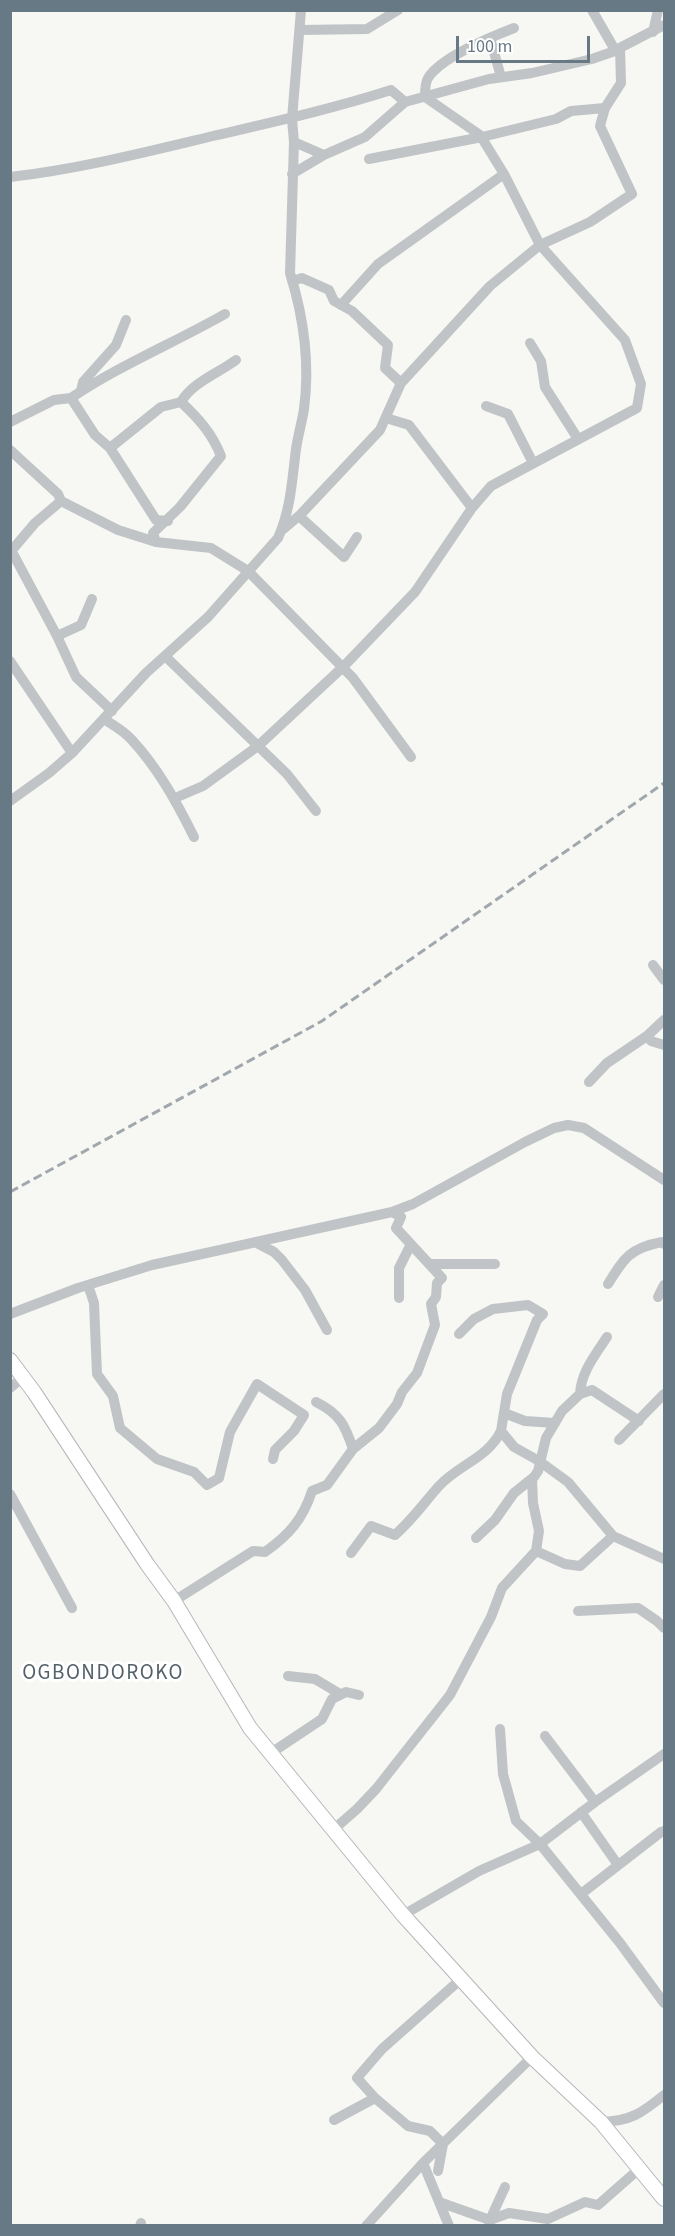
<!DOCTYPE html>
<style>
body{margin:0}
#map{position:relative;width:675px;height:2236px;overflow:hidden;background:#f7f7f3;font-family:"Source Sans 3",sans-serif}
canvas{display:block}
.frame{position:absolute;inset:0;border:12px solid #667984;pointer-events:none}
.scale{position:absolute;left:456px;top:36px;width:134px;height:27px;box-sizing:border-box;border:3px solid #667984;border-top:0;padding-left:8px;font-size:18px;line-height:21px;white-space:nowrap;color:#667984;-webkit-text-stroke:4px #fff;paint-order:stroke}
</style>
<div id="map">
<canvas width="675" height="2236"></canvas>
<div class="frame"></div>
<div class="scale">100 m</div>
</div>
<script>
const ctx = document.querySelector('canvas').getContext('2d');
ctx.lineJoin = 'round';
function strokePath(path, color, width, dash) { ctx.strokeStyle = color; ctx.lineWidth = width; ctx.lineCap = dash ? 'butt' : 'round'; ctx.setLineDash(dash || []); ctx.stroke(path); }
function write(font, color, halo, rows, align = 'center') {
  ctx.font = font + ' "Source Sans 3",sans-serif'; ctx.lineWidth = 6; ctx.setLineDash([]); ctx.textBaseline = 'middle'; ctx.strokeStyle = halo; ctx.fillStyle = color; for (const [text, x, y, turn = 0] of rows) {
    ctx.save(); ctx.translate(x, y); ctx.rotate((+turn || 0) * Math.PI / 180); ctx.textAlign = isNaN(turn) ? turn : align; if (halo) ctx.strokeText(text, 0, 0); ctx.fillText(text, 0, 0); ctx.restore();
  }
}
const major = new Path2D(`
 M10 1360 34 1392 147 1564 174 1601 250 1728 403 1915 532 2057 601 2122 664 2199`);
strokePath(major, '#b3b8bb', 16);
strokePath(new Path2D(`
 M592 10 615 50
 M300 30 367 29 398 10
 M653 32 658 10
 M490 38 501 77
 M294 142 324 155
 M369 159 482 137 556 119 571 111 605 108
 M292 174 324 155 365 137 405 102 489 79 532 73 592 59 612 52 664 25
 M10 177C79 169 146 152 213 136 273 122 332 109 391 90L405 102
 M341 305 378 264 504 174
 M530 343 541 361 545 387 578 439
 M401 383 490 286 540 245 590 222 632 194 600 126 605 108 621 83 620 48
 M81 391 83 382 116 345 126 320
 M71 398C120 365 174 343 225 314
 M486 406 508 414 533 463
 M386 418 409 425 472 508
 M10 422 54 400 71 398 95 435 110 448
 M10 450 58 494 61 501
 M299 516 344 557 357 537
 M168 521 156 520 110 448 161 407 181 402
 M281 531 300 515 380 430 401 383 385 368 388 345 352 311 334 301 329 290 302 278 292 281
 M156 542 153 533 180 507 221 456C212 433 198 418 181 402 193 382 217 374 236 360
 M10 548 57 636
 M12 550 35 523 61 501 118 530 156 542 211 548 248 571 353 678 411 757
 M92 599 81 625 57 636 76 677 112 711
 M165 656 287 774 316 811
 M10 661 72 753
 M104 719C113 725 124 731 131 739 158 768 176 801 194 837
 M175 798 203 786 258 746 344 666 415 592 472 508 491 486 637 408 641 384 625 340 540 245 504 174 480 135 425 97C425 91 425 83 428 78 441 57 491 37 514 28
 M10 801 49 773 72 753 146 673 208 617 278 538C291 509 292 480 296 449 298 435 302 422 304 409 310 364 303 315 290 273L294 142 292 119 301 10
 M653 965 664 980
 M647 1036 664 1020
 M589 1082 607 1063 647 1036 651 1041 664 1045
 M255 1242 274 1252 282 1260 305 1290 327 1330
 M430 1264H495
 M608 1284C624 1258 630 1248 662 1242L664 1244
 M88 1285 94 1303 97 1374 113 1396 120 1428 157 1459 194 1472 207 1485 219 1478 230 1432 257 1384 304 1415 294 1431 275 1450 273 1459
 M658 1297 664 1285
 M399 1298V1268L410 1246
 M10 1314 78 1288 152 1265 392 1212 413 1204 525 1142 554 1128 568 1125 584 1128 664 1180
 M459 1334 474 1319 493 1309 528 1305 543 1314 537 1320 507 1394 501 1431
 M10 1388 23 1377
 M580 1394 592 1390 639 1421
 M316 1402C340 1414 345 1425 353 1449
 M504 1413 525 1421 555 1423
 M619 1440 664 1394
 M532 1479 533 1503 539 1531 536 1551
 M10 1494 72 1608
 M476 1538 495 1520 514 1493 534 1477 538 1471 546 1438 562 1411 580 1394C581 1372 596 1354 607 1337
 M351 1553 371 1526 395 1535C414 1518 423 1504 439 1486 458 1465 488 1458 501 1431L514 1447 539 1461 568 1482 613 1536 664 1559
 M174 1601 253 1551 265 1552C289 1535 303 1519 312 1491L327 1485 353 1449 379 1428 397 1404 402 1392 417 1373 435 1325 431 1304 436 1297 437 1283 442 1278 396 1228 401 1217 392 1212
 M578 1611 638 1608 657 1621 664 1628
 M288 1676 315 1679 340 1694
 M500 1729 503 1774 516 1821 540 1844 620 1943 664 2003
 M545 1736 595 1802
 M271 1753 322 1719 332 1699 346 1692 359 1695
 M581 1812 618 1865
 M333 1830 357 1809 376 1789 450 1695 491 1617 502 1588 536 1551 565 1564 580 1566 613 1536
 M581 1894 661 1832 664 1831
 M403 1915 479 1871 540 1844 595 1802 664 1754
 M375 2098 357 2078 382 2049 461 1979
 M334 2120 375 2098 408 2126 430 2131 443 2144 438 2171
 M601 2122C631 2121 642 2113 664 2095
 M423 2163 449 2226
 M439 2202 490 2220 509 2213 548 2219 585 2202 598 2205 639 2169
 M489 2222 505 2187
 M140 2226 141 2223
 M366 2226 423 2163 532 2057`), '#c0c4c7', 10);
strokePath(major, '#fff', 14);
strokePath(new Path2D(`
 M10 1192 322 1021 664 783`), '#a1a8ad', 3, [9, 4.5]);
ctx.letterSpacing = '1.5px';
write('21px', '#546169', '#fff', [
 ["OGBONDOROKO",103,1674]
]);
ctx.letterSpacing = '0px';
</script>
